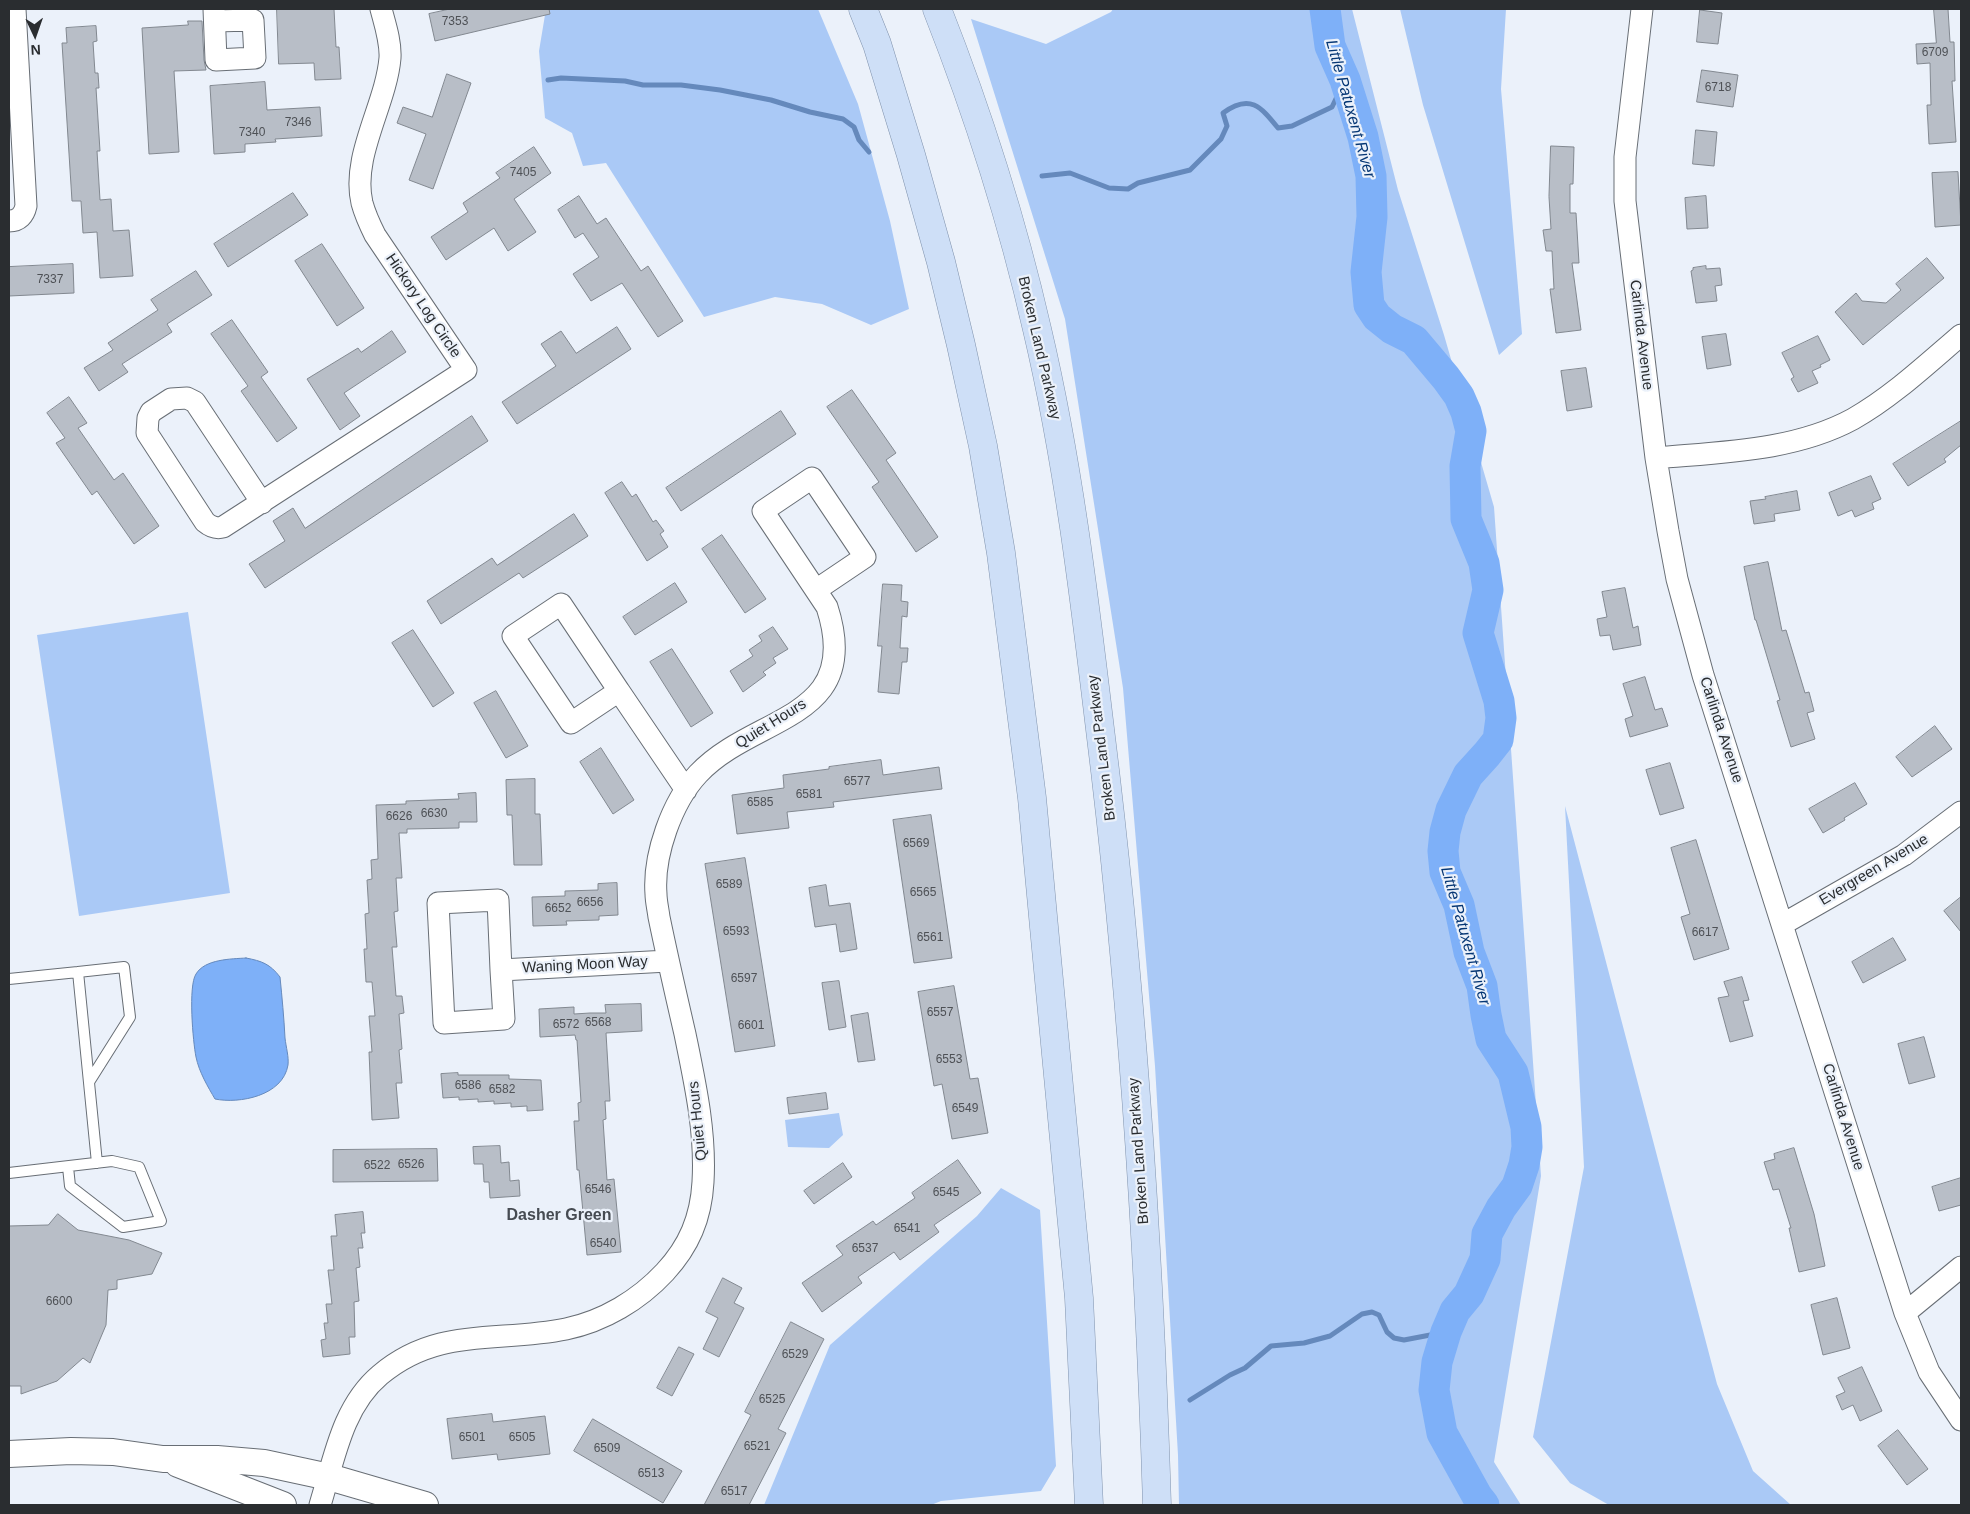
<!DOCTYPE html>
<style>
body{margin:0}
#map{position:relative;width:1970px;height:1514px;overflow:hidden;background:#ebf1fa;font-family:Arial,sans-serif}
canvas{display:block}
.frame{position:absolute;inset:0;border:10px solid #2a2d30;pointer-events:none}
.north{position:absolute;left:10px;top:10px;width:50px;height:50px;-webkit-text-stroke:4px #ebf1fa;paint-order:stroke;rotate:177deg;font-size:14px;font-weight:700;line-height:20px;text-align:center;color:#2a2d30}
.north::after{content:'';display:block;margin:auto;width:18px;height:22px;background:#2a2d30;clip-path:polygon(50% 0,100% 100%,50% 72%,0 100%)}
</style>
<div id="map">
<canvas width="1970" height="1514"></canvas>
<div class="frame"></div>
<div class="north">N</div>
</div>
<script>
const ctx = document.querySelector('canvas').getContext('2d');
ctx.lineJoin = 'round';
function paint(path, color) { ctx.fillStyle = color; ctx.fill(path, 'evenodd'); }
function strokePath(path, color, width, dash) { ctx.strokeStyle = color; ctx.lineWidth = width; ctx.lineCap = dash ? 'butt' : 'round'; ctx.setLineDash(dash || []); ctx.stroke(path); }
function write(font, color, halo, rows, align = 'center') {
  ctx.font = font + ' Arial,sans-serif'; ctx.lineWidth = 4.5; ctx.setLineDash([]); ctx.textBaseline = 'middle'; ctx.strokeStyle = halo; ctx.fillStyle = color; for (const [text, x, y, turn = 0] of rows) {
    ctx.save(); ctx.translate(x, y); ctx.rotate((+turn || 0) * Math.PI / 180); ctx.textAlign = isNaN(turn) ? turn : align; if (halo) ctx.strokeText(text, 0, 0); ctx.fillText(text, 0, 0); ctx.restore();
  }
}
paint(new Path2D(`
 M546 9H818L858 104 890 221 909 309 871 325 822 304 775 297 704 317 606 163 583 166 572 133 545 118 539 51Z
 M1113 9H1352L1398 190 1444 335 1494 507 1541 1176 1494 1462 1521 1505H1179L1178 1455 1155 1066 1123 688 1065 319 971 19 1046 44 1111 12Z
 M1400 9H1506L1501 89 1522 334 1499 355 1423 105Z
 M188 612 230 893 79 916 37 635Z
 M1565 806 1717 1384 1753 1471 1791 1505H1609L1570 1483 1533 1437 1584 1167Z
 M839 1113 843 1135 829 1148 788 1147 785 1120Z
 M1001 1188 1040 1210 1056 1466 1041 1491 941 1501 931 1505H764L830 1345 977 1216Z`), '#aac9f6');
const water = new Path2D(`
 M246 958C262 961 270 964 280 977 282 997 284 1018 285 1038 286 1047 289 1057 288 1065 283 1096 239 1104 215 1099 208 1087 199 1072 196 1057 193 1042 188 986 196 974 205 959 231 959 246 958Z`);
paint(water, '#7eb0f8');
strokePath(water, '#6589bc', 1);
strokePath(new Path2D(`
 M548 80 561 78 625 81 643 85H681L720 90 771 100 810 112 843 119 854 127 859 140 869 152
 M1042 176 1070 173 1109 188 1128 189 1138 183 1190 170 1221 139 1227 126 1223 113C1250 93 1261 107 1278 128L1292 126 1332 107 1345 80
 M1190 1400 1230 1375 1245 1368 1271 1346 1304 1343 1330 1336 1362 1314 1372 1312 1379 1315 1387 1332 1394 1338 1404 1340 1446 1332`), '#6589bc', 5);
strokePath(new Path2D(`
 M1325 9 1330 46 1345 80 1363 137 1371 176 1372 217 1366 272 1369 305 1377 317 1392 329 1414 340 1446 378 1459 396 1466 412 1471 431 1465 466 1466 519 1484 563 1488 590 1478 633 1499 701 1501 718 1498 740 1487 754 1468 775 1451 810 1445 832 1443 851 1445 872 1459 905 1469 952 1482 986 1486 1015 1491 1039 1513 1073 1526 1127 1527 1147 1524 1165 1517 1186 1501 1208 1487 1234 1485 1259 1469 1294 1455 1311 1446 1332 1437 1362 1434 1390 1442 1433 1477 1496 1484 1505`), '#7eb0f8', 31);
const building = new Path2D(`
 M277 9H334L336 47H339L341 79 315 80 314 63 279 64Z
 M450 9H549L550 14 435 41 429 14Z
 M1934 9H1948L1950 42H1954L1955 81H1952L1956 142 1929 144 1927 105H1931L1930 63 1917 64 1916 44 1936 43Z
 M1700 10 1722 13 1718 44 1697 42Z
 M188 21H202L204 60 206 70 174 71 179 152 149 154 142 28 188 25Z
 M96 26 97 41 93 42 95 73H98L99 88H96L100 151H97L100 200 111 199 113 231 129 230 133 276 100 278 97 232 83 233 81 201H72L62 43H67L66 28Z
 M1702 70 1738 75 1733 107 1697 102Z
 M447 74 471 83 433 189 409 180 426 134 397 123 403 107 432 117Z
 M265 82 267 110 320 107 322 136 275 139 276 142 245 144V152L214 154 210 86Z
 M1696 130 1717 132 1714 166 1693 164Z
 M1551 146 1574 147 1573 184H1570V213H1576L1579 263H1572L1581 330 1556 333 1550 289H1554L1552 251H1546L1543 230 1551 229 1549 197Z
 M534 147 551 173 514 199 536 232 508 251 494 228 446 260 431 237 468 212 463 203 500 178 496 173Z
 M1958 172 1961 225 1935 227 1932 173Z
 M293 193 308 215 228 267 214 244Z
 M579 196 597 224 606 218 641 271 648 266 683 321 658 337 622 283 591 301 573 274 599 257 583 233 575 238 558 210Z
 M1706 196 1708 228 1687 229 1685 198Z
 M322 244 364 308 337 326 295 261Z
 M1927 258 1944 278 1863 345 1835 312 1856 293 1862 301 1886 303 1901 290 1896 284Z
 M73 264 74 293 9 296V267Z
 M1706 266V269L1720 268 1722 285 1715 286 1717 301 1696 303 1691 271 1693 270V268Z
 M196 271 212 295 167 324 172 332 122 364 128 372 99 391 84 368 113 350 108 343 158 310 151 300Z
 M232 320 268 372 261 377 297 428 277 442 241 391 248 386 211 334Z
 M617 327 631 349 517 424 502 402 556 366 541 344 561 331 576 353Z
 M392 331 406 352 344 393 360 416 340 430 307 379 358 348 361 352Z
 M1726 334 1731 365 1707 369 1702 337Z
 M1818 336 1830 360 1820 365 1821 367 1812 371 1818 383 1798 392 1791 379 1794 377 1782 353Z
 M1586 368 1592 407 1567 411 1561 371Z
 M852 390 896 453 886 460 938 537 916 552 872 487 879 482 827 407Z
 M69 397 87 423 78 428 114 480 123 473 159 526 134 544 97 491 92 495 56 443 65 438 47 413Z
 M781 411 796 434 681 511 666 488Z
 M472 416 488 441 265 588 249 564 285 541 273 521 293 508 305 528Z
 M1961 421V445L1944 459 1946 462 1908 486 1893 464Z
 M1871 476 1881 499 1872 503 1874 509 1855 517 1852 510 1838 516 1829 493Z
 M622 482 632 497 636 494 653 522 656 520 664 531 660 534 668 547 647 561 605 493Z
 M1797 491 1800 510 1774 514 1775 521 1754 524 1750 501 1766 499 1765 497Z
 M574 514 588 536 523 578 519 573 441 624 427 601 492 558 497 565Z
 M722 535 766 599 745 613 702 549Z
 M1768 562 1782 631 1786 630 1805 693 1809 692 1814 711 1807 713 1815 739 1791 747 1777 701 1780 700 1756 620H1755L1744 567Z
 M675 583 687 602 635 635 623 617Z
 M883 584 902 585 901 601 908 602 907 617 902 616 900 648H908L907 662H902L899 694 878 692 882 646H878Z
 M1625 588 1633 628 1638 626 1641 645 1613 650 1610 635 1600 636 1597 619 1607 617 1602 592Z
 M773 627 788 649 773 658 776 663 763 672 766 675 743 692 730 671 753 656 749 650 762 641 759 636Z
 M413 630 454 693 433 707 392 643Z
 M672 649 713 713 691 727 650 662Z
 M1645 677 1655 710 1662 708 1668 726 1630 737 1625 719 1633 716 1623 684Z
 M496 691 528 746 506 758 474 703Z
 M1935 726 1952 749 1912 777 1896 757Z
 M601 748 634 800 613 814 580 762Z
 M881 760 883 775 939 767 942 789 833 802 834 807 787 812 789 828 737 834 732 795 784 788 783 775 829 769V767Z
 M1670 763 1684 808 1660 815 1646 770Z
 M535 779V814H540L542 865H514L512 815H507L506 780Z
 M1855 783 1867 804 1844 818 1845 820 1823 833 1809 809Z
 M476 793 477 822H459V828L407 829V833H399L402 878H396L398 911 394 912 397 947H392L396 996H402L404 1013 399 1014 402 1049 399 1050 402 1083H396L399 1118 372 1120 369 1052H372L369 1016H375L372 982H366L364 949H367L365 914 369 913 367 880 372 879 371 860 378 859 376 805 406 804V801L459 799 458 794Z
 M931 815 952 958 914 963 893 820Z
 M1696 840 1729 949 1694 960 1681 917 1690 914 1671 848Z
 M745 858 775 1046 735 1052 705 864Z
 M617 883 618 915 599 916V920L566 921 567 925 533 926 532 897 565 896V891L598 890V884Z
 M826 885 829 906 850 903 857 949 840 952 836 924 815 927 809 888Z
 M1961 897V932L1944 911Z
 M1893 938 1906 960 1863 983 1852 962Z
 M1742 977 1749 1000 1743 1001 1753 1036 1730 1042 1718 998 1729 996 1724 982Z
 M839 981 846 1027 829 1030 822 983Z
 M954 986 970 1079 978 1078 988 1133 952 1139 942 1084 934 1086 918 992Z
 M641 1004 642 1031 606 1033 610 1101H605L606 1119 603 1120 607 1180 614 1179 621 1252 587 1255 579 1170H577L574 1121H579L578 1103 581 1102 577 1040H576L575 1035 540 1037 539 1009 574 1007V1014L590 1013H606L605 1005Z
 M868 1013 875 1060 858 1062 851 1016Z
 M1924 1037 1935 1077 1909 1084 1898 1044Z
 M458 1073V1075H509V1079L541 1080 543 1110 527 1111V1106L511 1107V1103L494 1104V1101L478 1102V1099L459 1100V1097L443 1098 441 1074Z
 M826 1093 828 1109 789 1114 787 1098Z
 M500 1146 501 1163 509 1162 510 1181 519 1180 520 1196 490 1198 489 1182H484L483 1164H474L473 1147Z
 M1794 1148 1814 1214 1825 1266 1799 1272 1789 1228H1791L1779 1189 1773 1190 1764 1162 1775 1159 1774 1154Z
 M437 1149 438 1181 333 1182V1150Z
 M958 1160 981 1193 934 1225 939 1232 900 1260 894 1252 858 1277 862 1283 822 1312 802 1283 843 1255 836 1246 873 1221 876 1225 915 1198 912 1193Z
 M843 1163 852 1177 814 1204 804 1191Z
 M1961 1178V1205L1939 1211 1932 1187Z
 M363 1212 365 1233H361L363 1248H358L360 1267 356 1268 359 1301 354 1302 355 1337H349L350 1354 323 1357 321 1340 326 1339 324 1323H328L326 1304H332L328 1270H334L331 1236H337L335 1215Z
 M58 1214 78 1230 129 1240 162 1253 152 1274 117 1280V1289L108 1290 106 1325 90 1363 83 1358 57 1381 21 1394V1386H9V1226L48 1225Z
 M723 1278 742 1288 734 1303 744 1308 719 1357 703 1349 718 1318 706 1312Z
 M1837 1298 1850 1348 1823 1355 1811 1305Z
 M791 1322 824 1339 778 1429 786 1433 749 1505H704L751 1415 745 1412Z
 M679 1347 694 1354 672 1396 657 1388Z
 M1862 1367 1882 1411 1860 1421 1853 1405 1842 1410 1836 1396 1845 1392 1838 1378Z
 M492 1414 493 1422 545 1416 550 1454 498 1460 497 1454 452 1459 447 1419Z
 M593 1419 682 1471 663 1503 574 1451Z
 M1898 1430 1928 1469 1907 1485 1878 1446Z`);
paint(building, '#b8bec7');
strokePath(building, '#828890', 1);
const service = new Path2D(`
 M9 979 78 972
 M89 1082 130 1017 124 967 78 972 97 1163
 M9 1173 112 1161 139 1167 161 1221 123 1227 70 1186 68 1167`);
const minor = new Path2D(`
 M214 9 216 60 255 58 253 20 215 21
 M1642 9 1625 157V201L1656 458 1668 531 1677 579 1703 675 1905 1313 1929 1372 1961 1420
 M9 221C19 221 24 215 26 206L15 9
 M1656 458C1722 452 1794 451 1853 419 1892 397 1927 364 1961 335
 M262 503 195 402 187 398 171 399 151 412 148 418 147 433 205 522C211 527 216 529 223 527L466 370 375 235C370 225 365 214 362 203 351 156 386 105 390 58 391 42 385 24 381 9
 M619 691 561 604 513 636 571 723 619 691 686 790
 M1783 924 1904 855 1961 812
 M501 970 504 1019 444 1023 438 903 498 900 501 970 668 961
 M1905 1313 1961 1267
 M320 1505C334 1460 342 1407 380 1375 438 1326 498 1343 566 1329 604 1321 639 1300 665 1272 689 1246 701 1218 703 1182 706 1132 695 1083 685 1034 676 995 667 956 659 917 658 909 656 901 656 894 653 855 672 802 698 774 754 714 864 721 827 607L763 511 812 478 865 557 816 590`);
const tertiary = new Path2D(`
 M9 1454 71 1451 113 1452 163 1459H217L264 1463 329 1477 425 1505
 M178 1464 283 1505`);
const primary = new Path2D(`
 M863 9 877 44 911 155 941 262 961 345 983 446 1001 553 1032 798 1044 927 1079 1298 1089 1505
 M937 9C978 113 1012 220 1037 329 1068 460 1084 595 1100 729 1132 986 1149 1246 1157 1505`);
strokePath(service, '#686e75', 12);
strokePath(minor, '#686e75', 23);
strokePath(tertiary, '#686e75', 28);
strokePath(primary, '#8093ad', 29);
strokePath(service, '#fff', 10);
strokePath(minor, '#fff', 21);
strokePath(tertiary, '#fff', 26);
strokePath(primary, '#cedff7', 28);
write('12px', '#4e5156', null, [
 ["7353",455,22],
 ["6709",1935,53],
 ["6718",1718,88],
 ["7346",298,123],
 ["7340",252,133],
 ["7405",523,173],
 ["7337",50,280],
 ["6577",857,782],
 ["6581",809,795],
 ["6585",760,803],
 ["6630",434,814],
 ["6626",399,817],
 ["6569",916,844],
 ["6589",729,885],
 ["6565",923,893],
 ["6656",590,903],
 ["6652",558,909],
 ["6593",736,932],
 ["6617",1705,933],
 ["6561",930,938],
 ["6597",744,979],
 ["6557",940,1013],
 ["6568",598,1023],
 ["6572",566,1025],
 ["6601",751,1026],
 ["6553",949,1060],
 ["6586",468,1086],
 ["6582",502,1090],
 ["6549",965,1109],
 ["6526",411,1165],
 ["6522",377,1166],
 ["6546",598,1190],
 ["6545",946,1193],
 ["6541",907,1229],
 ["6540",603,1244],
 ["6537",865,1249],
 ["6600",59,1302],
 ["6529",795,1355],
 ["6525",772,1400],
 ["6501",472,1438],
 ["6505",522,1438],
 ["6521",757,1447],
 ["6509",607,1449],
 ["6513",651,1474],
 ["6517",734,1492]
]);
write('15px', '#2a2d30', '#ebf1fa', [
 ["Hickory Log Circle",423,306,56],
 ["Carlinda Avenue",1641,335,83],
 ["Broken Land Parkway",1039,348,77],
 ["Quiet Hours",771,724,-32],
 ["Carlinda Avenue",1721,730,72],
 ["Broken Land Parkway",1102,748,-97],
 ["Evergreen Avenue",1874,870,-31],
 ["Waning Moon Way",585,965,-3],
 ["Carlinda Avenue",1843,1117,73],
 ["Quiet Hours",698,1121,-96],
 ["Broken Land Parkway",1139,1151,-94]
]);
write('italic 16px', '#053674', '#ebf1fa', [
 ["Little Patuxent River",1350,109,74],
 ["Little Patuxent River",1465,936,74]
]);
write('bold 16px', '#464b52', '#ebf1fa', [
 ["Dasher Green",559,1216]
]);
</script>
